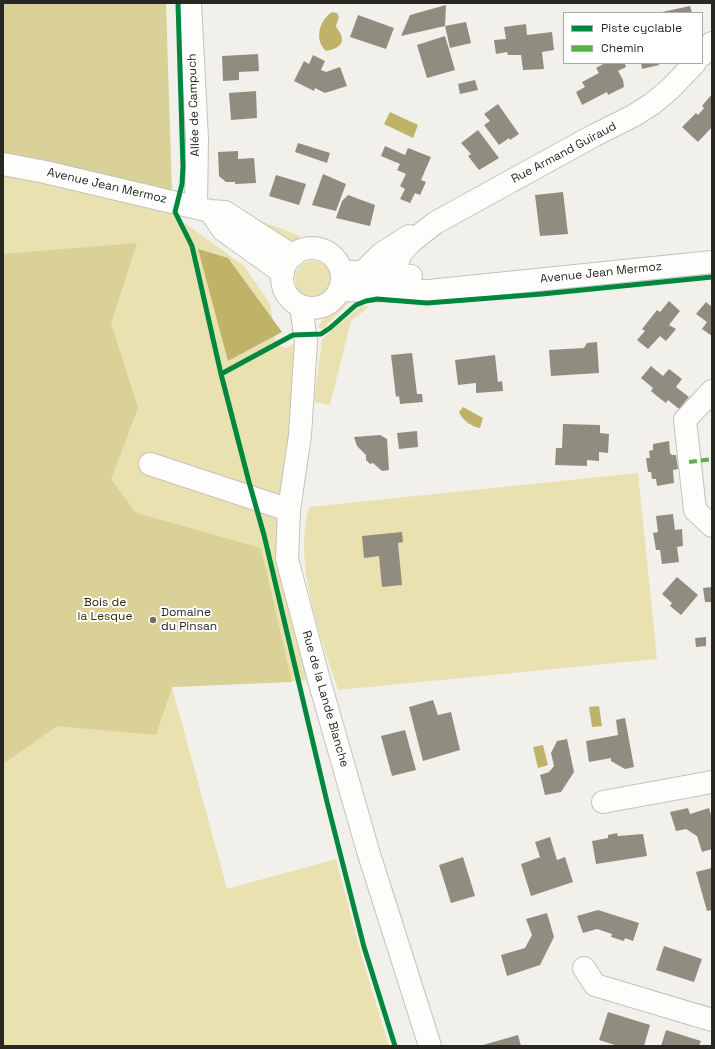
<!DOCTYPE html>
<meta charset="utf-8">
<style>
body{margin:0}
#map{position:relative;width:715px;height:1049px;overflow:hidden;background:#f2f0ea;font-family:"Space Grotesk",sans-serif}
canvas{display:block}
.frame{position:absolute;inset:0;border:4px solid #282722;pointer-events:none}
.legend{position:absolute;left:563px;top:12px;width:140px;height:52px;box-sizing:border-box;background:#fff;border:1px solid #a9a9a7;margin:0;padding:5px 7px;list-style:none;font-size:12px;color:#282722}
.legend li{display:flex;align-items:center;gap:8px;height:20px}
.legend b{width:20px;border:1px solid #a9a9a7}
</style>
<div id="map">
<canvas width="715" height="1049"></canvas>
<div class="frame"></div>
<ul class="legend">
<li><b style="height:5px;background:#00873e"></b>Piste cyclable</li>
<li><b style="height:5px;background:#56b245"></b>Chemin</li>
</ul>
</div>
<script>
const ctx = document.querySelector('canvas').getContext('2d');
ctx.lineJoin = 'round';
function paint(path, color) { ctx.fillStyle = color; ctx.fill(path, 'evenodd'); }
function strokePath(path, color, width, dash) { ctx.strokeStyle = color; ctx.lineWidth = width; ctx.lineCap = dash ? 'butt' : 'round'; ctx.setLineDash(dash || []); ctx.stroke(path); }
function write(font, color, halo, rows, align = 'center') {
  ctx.font = font + ' "Space Grotesk",sans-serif'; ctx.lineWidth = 4; ctx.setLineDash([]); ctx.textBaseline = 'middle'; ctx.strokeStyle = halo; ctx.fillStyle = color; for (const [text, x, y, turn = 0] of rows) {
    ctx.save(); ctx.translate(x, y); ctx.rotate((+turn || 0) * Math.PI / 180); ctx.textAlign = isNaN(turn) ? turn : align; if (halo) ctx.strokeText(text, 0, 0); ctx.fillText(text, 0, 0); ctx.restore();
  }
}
paint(new Path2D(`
 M3 175 44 183 168 211 244 266 270 304 276 344 286 348 296 343 289 509 319 680 172 687 227 889 336 859 363 961 389 1046H3Z
 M245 215 300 236 297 244 280 242Z
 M295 279a18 18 0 1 1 36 0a18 18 0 1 1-36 0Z
 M353 298 323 329 318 327 325 316Z
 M361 306H370L351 321 330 405 314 402 322 339Z
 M638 473 657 659 338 690C320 634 293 565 309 507Z`), '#e9e1af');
paint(new Path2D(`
 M3 3H166L172 193 3 154Z
 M137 243 111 323 138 408 111 479 136 513 261 548 292 682 172 687 156 735 57 726 3 764V254Z`), '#d9d197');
paint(new Path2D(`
 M332 12 337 13 339 17 336 26C337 30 340 31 341 35 345 46 335 49 326 51 314 40 319 21 332 12Z
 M390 112 418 125 413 138 384 124Z
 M198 249 228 258 282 332 228 361Z
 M463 407 483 418 480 428C472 427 462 420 459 412Z
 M599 706 602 726 592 727 589 707Z
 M543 745 548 765 538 768 533 747Z`), '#beb369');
paint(new Path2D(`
 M446 5 445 26 466 22 471 43 450 48 445 26 401 36 410 15Z
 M690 6 692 13H662V12Z
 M358 15 394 28 386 49 350 37Z
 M526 24 527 35 552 32 554 50 542 52 544 69 523 70 521 55H508L507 52 496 54 494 40 506 39 504 27Z
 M445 36 455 70 427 78 417 45Z
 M258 54 259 71 239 72V80L223 81 222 56Z
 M313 55 325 61 321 70 326 72 340 67 347 86 325 93 315 88 314 91 294 81 304 61 309 64Z
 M605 63H625L626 67 618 71 623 80 624 87 608 95 607 92 582 105 576 92 585 87 582 82 599 73 596 68Z
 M641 63H659V65L642 69Z
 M475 80 478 90 460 94 458 84Z
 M256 91 257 118 231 120 229 93Z
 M712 94V127L698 142 682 127 696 113 698 115 704 108 702 106Z
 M498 104 519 134 510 140 509 138 499 145 484 125 490 121 484 114Z
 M478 130 499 158 479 170 468 156 471 154 461 143Z
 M298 143 330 153 327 163 295 152Z
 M385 146 405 155 408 148 431 157 421 180 426 182 420 195 415 193 410 203 400 199 405 189 400 186 406 174 397 170 400 164 381 156Z
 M238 151V159L254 158 256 183 235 184V182H226L219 176 218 152Z
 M323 174 346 184 336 211 312 205Z
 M276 175 306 184 299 205 269 196Z
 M563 192 568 234 540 236 535 195Z
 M348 195 375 205 370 226 336 218 342 201Z
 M669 301 680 311 669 325 676 329 666 341 660 336 648 349 637 340 645 331 642 329 657 310 660 312Z
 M706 302 712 307V336L702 329 707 322 696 314Z
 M597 342 599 373 551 376 549 350 584 348 587 343Z
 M412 353 417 394H422L423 402 400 404 399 396 396 397 391 355Z
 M495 355 498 382 502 381 503 391 476 393V383L458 385 455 360Z
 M651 366 663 376 669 369 682 379 676 387 689 397 679 409 668 400 666 403 658 397 651 391 653 388 641 378Z
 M563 424 600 425V433L609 434 608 453 599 452V461L587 460V466L555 465 556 448H562Z
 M417 431 418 447 399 449 397 433Z
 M380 435 387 439 389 470 382 471 373 463 370 464 366 460V455L357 446 354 437Z
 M669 441 670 453 672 455H676L678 469 673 470 674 483 657 486 656 479H652L651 472H648L646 458H650L649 451 653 450V444Z
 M673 514 675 530 682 529 683 546 677 547 679 562 662 564 660 550H656L653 533 658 532 656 516Z
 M402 532 403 542 398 543 402 585 382 587 379 556 364 558 362 536Z
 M677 577 698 595 681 615 670 606 672 603 662 594Z
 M712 587V602H705L703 588Z
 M706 637V646L696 647 695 638Z
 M433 700 438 715 451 712 460 750 423 761 409 707Z
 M625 718 634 767 625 769 611 761V758L589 762 586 741 618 735 616 720Z
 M405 730 416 770 392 776 381 736Z
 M567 739 574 772 561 792 545 795 540 775 549 772 554 766 551 753 557 741Z
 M688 808 690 814 709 808 712 818V849L702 852 697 836 686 829 676 831 670 812Z
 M617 833 618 836 643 834 647 856 596 864 592 841 608 838V835Z
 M550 837 557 860 565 857 573 882 531 896 521 864 540 857 535 842Z
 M463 857 475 896 451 903 439 865Z
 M712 868V910L707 911 696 872Z
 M598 910 639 923 633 941 625 938 624 941 611 937 612 934 597 929 583 933 577 916Z
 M547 913 554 937 540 965 507 976 501 955 525 948 532 935 526 919Z
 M664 946 702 959 694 982 656 970Z
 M608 1012 650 1025 644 1046H618L599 1040Z
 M666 1030 701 1041 699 1046H661Z
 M518 1035 521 1046H484L483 1045Z`), '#908d80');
const minor = new Path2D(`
 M190 3 197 139 196 207
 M702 55 712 43
 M3 164 45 172 210 211 225 212 293 256
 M210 211 223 230 283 273
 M282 278a30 30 0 1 1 60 0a30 30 0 1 1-60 0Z
 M341 271 411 276
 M362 273 381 254 409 236
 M397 275V265L400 254 411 242 435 223 593 136 633 116 652 104 670 89 695 63
 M339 290 429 291 712 262
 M301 306 306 342 300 435 289 510 287 559 319 680 368 851 430 1046
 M712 391 685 420 695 510 712 526
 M150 464 289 510
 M603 802 712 782
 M584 968 595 985 712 1020`);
strokePath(minor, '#c4c2bd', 24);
strokePath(minor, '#fdfdfc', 22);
strokePath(new Path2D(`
 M689 462 712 459`), '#56b245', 4, [8, 4]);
strokePath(new Path2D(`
 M178 3 183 167 182 184 175 212 192 246 221 374 249 482 264 535 327 802 364 947 395 1046
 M221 374 293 335 321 334 330 328 356 305 366 301 377 299 427 303 542 294 712 277`), '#00873e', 5);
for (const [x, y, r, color] of [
 [153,620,4,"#6f6d68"]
]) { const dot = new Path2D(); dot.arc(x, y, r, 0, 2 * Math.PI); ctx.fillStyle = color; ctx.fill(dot); strokePath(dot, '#fff', 1.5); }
write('12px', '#282722', '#fff', [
 ["Allée de Campuch",194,105,-92],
 ["Rue Armand Guiraud",564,153,-28],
 ["Avenue Jean Mermoz",107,186,13],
 ["Avenue Jean Mermoz",601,273,-6],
 ["Rue de la Lande Blanche",325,699,74]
]);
write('12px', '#322c00', '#fff', [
 ["Bois de",105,603],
 ["la Lesque",105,617]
]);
write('12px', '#282722', '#fff', [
 ["Domaine",161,613],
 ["du Pinsan",161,627]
], 'left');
</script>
